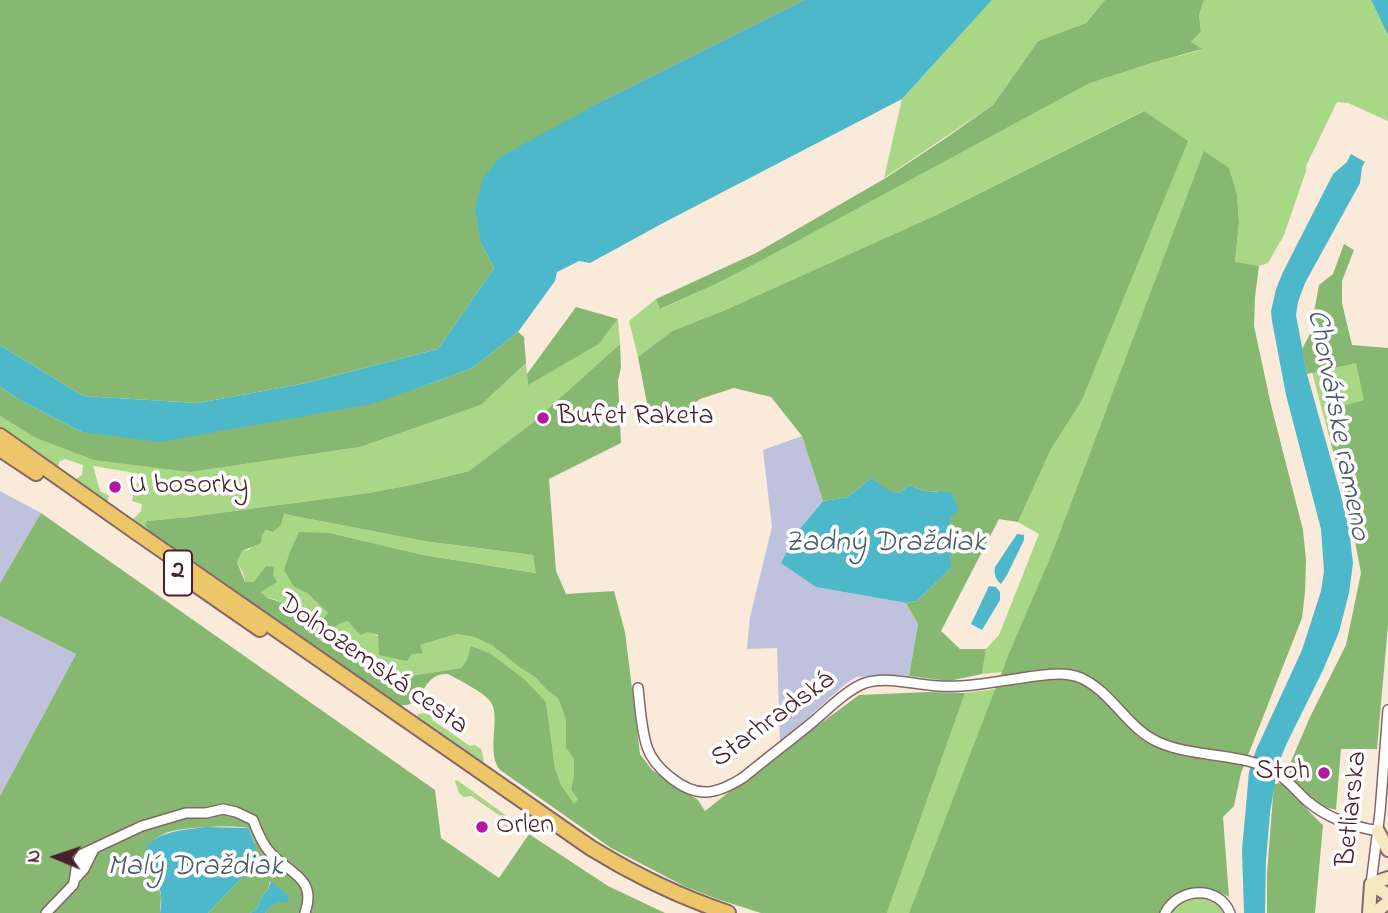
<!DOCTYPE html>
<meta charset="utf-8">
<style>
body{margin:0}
#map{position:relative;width:1388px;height:913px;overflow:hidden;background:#f9eada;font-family:"Indie Flower",sans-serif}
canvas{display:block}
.north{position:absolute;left:21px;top:822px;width:70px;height:70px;-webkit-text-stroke:5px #fff;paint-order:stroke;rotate:272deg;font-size:19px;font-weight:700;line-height:28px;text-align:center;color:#4a1f2b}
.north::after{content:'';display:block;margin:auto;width:24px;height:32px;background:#4a1f2b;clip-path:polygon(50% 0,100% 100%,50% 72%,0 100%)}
</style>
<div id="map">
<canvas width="1388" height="913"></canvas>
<div class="north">N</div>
</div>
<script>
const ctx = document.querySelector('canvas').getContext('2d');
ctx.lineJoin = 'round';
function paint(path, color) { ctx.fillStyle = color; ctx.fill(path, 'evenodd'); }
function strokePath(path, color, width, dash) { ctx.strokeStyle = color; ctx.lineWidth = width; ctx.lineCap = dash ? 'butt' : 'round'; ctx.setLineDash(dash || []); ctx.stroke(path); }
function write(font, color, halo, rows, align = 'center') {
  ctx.font = font + ' "Indie Flower",sans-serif'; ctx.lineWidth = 7; ctx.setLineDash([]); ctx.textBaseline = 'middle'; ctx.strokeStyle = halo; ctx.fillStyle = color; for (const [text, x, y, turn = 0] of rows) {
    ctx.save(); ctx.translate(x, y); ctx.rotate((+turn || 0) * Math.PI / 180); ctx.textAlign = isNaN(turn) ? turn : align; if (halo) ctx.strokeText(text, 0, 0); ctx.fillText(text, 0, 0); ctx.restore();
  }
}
paint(new Path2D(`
 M802 436 823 501 798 531 816 587 906 603 918 624 909 676 890 675 856 677 844 685 780 743 777 648 747 649 750 617 772 527 763 450Z
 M0 491 41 513 0 583Z
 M0 616 76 654 0 796Z`), '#bfc2dd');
paint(new Path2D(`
 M992 0H1105L1086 23 1038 41 993 105 884 178 902 99Z
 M1204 0H1371L1388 35V121L1348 103 1337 102 1306 166V171L1284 235 1268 263 1259 266 1235 263 1239 222 1237 195 1228 168 1106 410 1052 553 1002 672 982 674 986 649 999 635 1039 534 1018 522 1051 449 1081 402 1143 111 934 216 723 311 672 331 638 357 629 321 656 299 661 309 716 284 1090 83 1152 63 1201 50 1191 42 1201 32 1199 15Z
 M618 319 620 344 531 424 469 471 416 484 369 493 189 517 147 521 145 525 150 532 132 520 141 511 142 504 132 501 134 491 141 474 93 466 100 491 109 496 107 502 75 480 82 475 83 465 65 459 59 462 58 469 0 428V416L34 437 189 472 360 447 481 405 526 363 528 384 599 344Z
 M1356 362 1365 400 1350 430 1329 436 1312 372Z
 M284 514 424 541 533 555 537 573 423 555 330 533 290 579 294 587 307 593 328 613 322 622 339 624 348 621 412 654 420 645 457 634 474 637 493 646 519 667 535 677 548 691 558 698 566 720V748L574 759V775L571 790 578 799 574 805 561 785 555 768 546 702 491 654 467 660 461 668 392 679 389 683H385L377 675 379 668 349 660 330 643C316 643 302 624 299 612L285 606 277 600 265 597 254 582H245L243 573 237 562 242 551 249 550 266 530 273 532 281 525Z
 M996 689 909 913H887L965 693Z
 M424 713 437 717 431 719 470 746 475 745 481 749 484 760 482 763 417 718 418 714Z
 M457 780 522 827 509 829 504 825 509 822 471 796 464 797 459 793 455 781Z
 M1199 897C1211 899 1219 902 1226 913H1170L1183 899Z`), '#a8d785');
paint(new Path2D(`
 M0 0H804L606 99 481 243 494 268 438 349 306 383 198 403 83 396 0 345Z
 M1105 0H1204L1199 15 1201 32 1191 42 1202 49 1152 63 1090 83 760 261 716 284 660 309 656 299 756 253 884 179 943 140 993 105 1038 41 1086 23Z
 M1144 111 1188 141 1081 402 1051 449 1018 522 999 519 941 631 960 649H986L982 674 949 681 909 676 918 624 906 603 917 601 951 568 950 518 937 491H924L910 485 899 493 890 492 871 478 848 497 823 501 802 436 771 397 734 388 700 399 665 426 651 424 638 357 672 331 723 311 934 216Z
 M1204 151 1229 168 1237 195 1239 222 1235 262 1259 266 1255 297 1254 326 1271 405 1303 530 1306 560 1305 592 1302 618 1241 773 1234 806 1223 817 1229 897C1203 881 1174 885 1160 913H909L1008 656 1052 553Z
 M1344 244 1354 250 1342 281V303L1352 345 1388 348V625L1377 749H1341L1336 810 1319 805 1286 773 1310 717 1346 645 1361 573 1348 505 1329 436 1350 430 1343 406 1364 400 1356 363 1307 374 1302 349 1310 334 1319 285 1333 274Z
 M576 307 618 319 599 344 528 385 527 374Z
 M518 332 524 337 526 363 481 405 360 447 190 472 94 460 34 437 0 416V387L18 399 82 432 371 403 438 381 474 367Z
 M620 344 621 367 618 381 621 443 549 479 556 571 566 594 614 591 625 632 640 754 652 770 698 800 705 811 744 780 859 695 929 692 965 693 887 913H761L717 899 684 886 611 848 500 770C485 752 502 715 490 701 483 692 459 680 448 674 420 672 426 708 400 705L177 552 150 532 145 525 147 521 189 517 369 493 416 484 469 471 531 424ZM284 514 424 541 533 555 536 573 423 555 330 533 299 532 290 552 284 570 294 587 307 593 328 613 321 621 331 629 339 624 348 621 360 635 368 632 378 635 379 655 407 661 412 654 423 653 420 645 457 634 474 637 493 646 519 667 535 677 548 691 558 698 566 720V748L574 759V775L571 790 578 799 574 804 561 785 555 768 546 702 525 680 491 654 471 646 467 660 461 668 392 679 389 683H385L382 677 377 675 379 667C368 666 360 661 349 660L347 648 339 644 324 643 315 636 319 632 317 628 301 620 299 612C292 609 285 604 277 601 269 598 267 599 261 592L277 582 273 575 274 567 266 566 254 582H245L237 562 242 551 261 543 262 535 266 530 273 532 281 525Z
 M41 513 435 790 441 838 499 878 529 834 608 886 665 913H265C271 902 277 902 288 901L270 881 268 890 262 896 257 909 250 913H208L255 864V843L248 828C231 825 182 827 166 833 155 837 146 845 144 856L156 877 161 896 160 913H0V796L76 654 0 616V583Z
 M1282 783C1297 796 1308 812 1323 825L1315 913H1267V873L1274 784Z`), '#86b872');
paint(new Path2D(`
 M804 0H992L902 99 665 222 590 263 579 261 557 272 555 281 518 332 474 367 438 381 371 404 160 442 82 432 18 399 0 387V345L83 396 198 403 306 383 438 349 494 268 481 243 475 209 483 178 500 157 606 99Z
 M1371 0H1388V35Z
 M1351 154 1365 162 1362 167 1360 183 1305 283 1298 302 1296 315 1307 374 1340 492 1349 529 1353 563 1349 593 1339 632 1324 668 1287 743 1278 764 1270 813 1266 861 1265 913H1244L1242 850 1249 772 1256 750 1302 650 1321 591 1324 571 1321 529 1286 395 1272 321 1271 311 1276 289 1283 272 1333 174 1347 162Z
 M871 478 890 491 899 493 910 485 924 491 951 492 959 509 950 518 951 568 917 601 906 603 816 587 781 563 798 531 823 501 848 497Z
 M1017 534 1024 535V540L1007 575 1001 584C995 579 994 574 995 567Z
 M989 586 996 587 1000 592V600L982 630 971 624Z
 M205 827 248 828 255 844V864L208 913H160C165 888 155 877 144 857 145 831 186 830 205 827Z
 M271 881 289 896 288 902C277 902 271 903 265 913H250L257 909 262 896 268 890Z`), '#4db8c9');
const street = new Path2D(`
 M638 688C640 707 641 728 647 747 651 759 660 769 670 777 697 799 716 795 744 777 767 758 791 740 814 721 828 709 848 689 865 683 888 676 916 685 939 686 966 688 1001 681 1028 677 1045 675 1064 671 1081 678 1112 692 1127 728 1158 742 1194 758 1235 752 1270 769 1285 776 1294 789 1306 800 1327 818 1350 826 1378 831
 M75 879 84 869 94 849
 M1371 884 1380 812 1388 710
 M46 913 73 885C77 874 74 863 82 854L142 826 186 813H206L223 809 236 812 253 820C257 831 261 841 268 850 286 873 318 876 305 913
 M1165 913C1178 888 1218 884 1230 913`);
const secondary = new Path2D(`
 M1378 831 1388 850
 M1371 884 1388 895
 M1371 884 1388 878
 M1369 913 1371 884
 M1375 913 1388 902`);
const primary = new Path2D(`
 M0 436 136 532 591 848C635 875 680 897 728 913
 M0 449 36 473
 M182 575 260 629`);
strokePath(street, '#876668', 12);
strokePath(secondary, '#876668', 16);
strokePath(primary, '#876668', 18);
strokePath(street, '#fff', 9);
strokePath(secondary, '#f7e8c3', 12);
strokePath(primary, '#ecc669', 14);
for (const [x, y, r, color] of [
 [543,418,7,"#b5179e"],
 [115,487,7,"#b5179e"],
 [1324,773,7,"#b5179e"],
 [482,827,7,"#b5179e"]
]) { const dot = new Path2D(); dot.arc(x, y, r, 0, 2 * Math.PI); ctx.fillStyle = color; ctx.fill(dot); strokePath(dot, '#fff', 2.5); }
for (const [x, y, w] of [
 [178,573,28]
]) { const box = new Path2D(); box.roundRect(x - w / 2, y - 22.5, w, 45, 5); ctx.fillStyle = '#fff'; ctx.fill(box); strokePath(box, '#4a1f2b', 2); }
write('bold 26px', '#4a1f2b', null, [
 ["2",178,573]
]);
write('28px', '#4a1f2b', '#fff', [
 ["Bufet Raketa",557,418],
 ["U bosorky",129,487],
 ["Stoh",1310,773,"right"],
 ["Orlen",496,827]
], 'left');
write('28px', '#4a1f2b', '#fff', [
 ["Dolnozemská cesta",372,666,35],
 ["Starhradská",774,721,-36],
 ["Betliarska",1354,809,-84]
]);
write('italic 30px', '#4b5c6a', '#fff', [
 ["Chorvátske rameno",1336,425,79],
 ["Zadný Draždiak",885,545],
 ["Malý Draždiak",195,869]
]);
</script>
